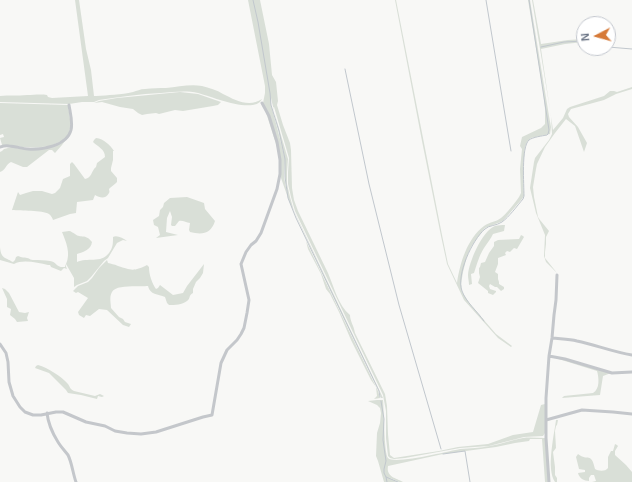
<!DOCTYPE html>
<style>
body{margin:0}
#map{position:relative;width:632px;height:482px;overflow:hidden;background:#f8f8f6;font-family:Helvetica,sans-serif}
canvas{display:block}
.north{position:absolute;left:576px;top:16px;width:40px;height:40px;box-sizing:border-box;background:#fff;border:1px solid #c3c7ce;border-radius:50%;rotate:264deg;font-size:11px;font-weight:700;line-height:16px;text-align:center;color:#6a7485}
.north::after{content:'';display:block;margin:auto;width:14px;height:18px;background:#d67a38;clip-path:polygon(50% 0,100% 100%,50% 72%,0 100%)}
</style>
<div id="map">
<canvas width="632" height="482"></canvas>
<div class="north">N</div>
</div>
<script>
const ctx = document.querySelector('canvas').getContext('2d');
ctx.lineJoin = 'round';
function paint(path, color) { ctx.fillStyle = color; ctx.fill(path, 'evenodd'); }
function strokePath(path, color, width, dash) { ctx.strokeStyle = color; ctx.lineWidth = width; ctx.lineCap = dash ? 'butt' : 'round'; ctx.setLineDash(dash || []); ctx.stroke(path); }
paint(new Path2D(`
 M75 0H79L86 49 91 70 94 96H96C108 95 121 95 133 92 137 91 140 89 145 89 152 88 159 88 166 88 178 87 190 84 202 86 209 88 217 90 223 94 235 100 249 108 262 99 255 115 210 96 198 93 186 90 173 92 161 93 140 94 120 97 99 100L94 102H82L69 104 0 102V96C9 95 18 96 27 95 34 95 40 94 47 95L48 97 52 98 88 96Z
 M248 0H253L254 3 253 0H260L269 44 272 75 276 82 278 101 277 105 283 125 290 143 291 150 292 188 294 200 298 211C308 232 318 252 328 273 334 287 338 305 350 315 350 321 354 326 355 333L385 394 387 406 388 434 390 455 394 458 439 451 458 447 488 444 513 435 533 432 541 405 545 404V433L543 436 524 437 489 446 460 448 405 458 394 459 390 458 388 456 386 438V411L383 395 295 211 291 197 288 184V172L289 158 274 107 273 108 288 159 287 172V184L290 197 294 211 383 398H381L379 391 334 298 290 203 288 198 285 177V159L271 98V105L278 131 285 159 284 177 288 198 281 178V160L263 103 265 93V86Z
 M395 0H396L442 235 448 264 457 283C460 263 467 239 484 226 489 222 496 222 501 218 506 214 515 203 519 197L521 193 520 169 522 149 520 146 522 137 541 128 545 124V109L543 91 528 0H530L549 116 551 127 550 134 531 138 527 142 525 147 523 169 524 196 522 199 503 221 485 228 475 241 471 247 467 256 463 272 461 284 462 292 470 304 496 334 512 346 511 347 498 338 464 300 447 264 441 236 422 141Z
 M532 0H533L541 44 568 40 584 39V42L565 44 541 49 553 130 563 118 567 109 570 107 604 96 610 91H614L617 92 632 87V89L616 94 604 100 571 109 568 114 569 117 578 127 587 143 584 152 575 126 566 119 555 133 545 147 537 164 536 169 533 187 534 197 538 217 540 220 549 231 546 237V244L545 252V258L557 273 546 262 544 256 545 235 536 213 530 188 534 162 535 158 549 140 552 134 551 116Z
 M180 92 198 94 221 102 218 105 213 106 183 111 175 110 159 114 156 113 147 114 142 115 138 113 133 109 120 107 102 102 94 103 99 101 117 98Z
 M0 103 68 105C69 114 72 124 69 133 60 153 20 147 2 145L0 138 4 137 3 134 0 135Z
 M67 138 62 145 55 153 52 150H49L27 167H23L11 162C6 164 5 171 0 172V152L2 151 4 149 12 147 20 149 47 148Z
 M96 138C104 139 110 145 114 151H113V160L111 168V171L117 178V182C115 184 111 187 109 189 109 190 110 192 109 193 106 199 100 198 95 195L93 200 77 202 76 213 70 214 53 220C52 217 51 216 49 214 42 210 21 211 12 210L18 192 20 195 26 193 33 191H42L52 194 55 193 60 188 63 179 70 176V164L72 162 74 164 85 179C92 178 91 171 96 167L97 163 105 157C105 149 98 147 93 142L94 140Z
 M187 197 204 203 205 209 215 221C211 234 202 235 190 232L189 230 190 223C186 223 183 220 179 221L175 226H172L171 225 172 217 170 211 167 218 166 232 178 235 156 238 160 235 158 227 154 225 153 220 159 216 160 210 163 207 164 203 170 198Z
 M505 225 504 231 493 234C491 239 487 243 484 248 479 256 477 264 474 273L471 274 472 284 469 285C469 282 468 278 468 275 469 262 482 231 495 226 498 225 502 225 505 225Z
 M69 231C71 231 73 233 75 234 81 239 85 233 92 242 91 250 83 252 77 254V262C87 257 101 264 109 253 113 248 113 243 113 237 117 235 123 238 127 241L123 240 117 243 108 258 104 261 91 277 87 281 77 285 74 287V278L66 264C71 253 66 242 62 232Z
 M521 235 523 236 524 237 517 249 514 248 510 252 507 251 505 253 506 255 498 258V264L495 272 498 274V279L499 282V284L504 287V289L501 291 497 287H495L490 284 489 286 490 289 496 291V292L493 295 488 293V291L478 283 480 277 479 273V268L480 267 481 263 485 262 489 253 494 246V242L498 240 519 239Z
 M306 241 378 391 380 398 374 399 377 396 376 387 371 380 351 340 339 312 330 294 326 289 321 274 308 249Z
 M0 247C1 258 4 257 13 262L15 260 16 257 18 256C22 258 24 257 27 258 31 259 30 260 34 260 39 260 45 260 50 261 57 262 56 268 65 267V264L67 269 64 268 61 271 51 267 50 265H48C38 263 23 259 14 264L0 260Z
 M107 260 108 263C111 264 114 264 118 266 131 270 133 272 147 265L149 267C149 275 152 283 156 289L158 288 160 285 173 295 183 293 187 286 204 264 203 273 200 278 196 282 193 289V293C188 296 191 298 187 301 182 305 175 305 169 305L167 303 165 297C158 294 150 295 148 286 139 287 116 284 112 292 109 297 111 303 111 308L119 317 123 319 125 322 131 324 129 327 123 325 107 310 99 309 90 316 86 315 84 318 79 315 78 312 88 298 78 292 76 293 73 291 78 286 88 282 92 278 99 268Z
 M2 288 5 289 9 293 19 312 25 313 29 312 27 318 28 321 17 322 15 319 10 315 11 309 7 307V299Z
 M552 357 564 359 611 373 603 376 600 395 562 398 564 396 593 393C600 389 599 378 597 371Z
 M38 365C48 368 61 376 68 384 70 387 70 389 74 391L95 396 100 394 104 396 102 397 98 396 97 399 81 395 68 393 66 390 49 373 35 368 36 366Z
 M377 400H383C384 410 384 453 388 458 394 465 449 451 460 449 470 448 480 448 490 446 501 444 512 440 523 438 530 437 537 438 544 438H545L549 482H545L542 439H530L529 441 515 443 496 447 443 454 388 466C386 477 396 478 403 482H399L388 477 397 482H384L378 461 376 456 377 433 380 423 381 413 380 408 377 405 368 401Z
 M556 420H558L557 425 556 426 555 431 556 448 553 452 555 467V475L557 478V482H555C546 469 554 436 556 420Z
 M615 444 617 445 618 446 615 451V455L626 465 632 472V482H592L596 481 594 475H591L589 478V481C584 481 579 478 578 473L585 472V470L579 469 576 457 578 454C588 462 591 451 595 469 598 471 605 472 608 468V457L611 451H613Z`), '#d9dfd7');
strokePath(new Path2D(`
 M253 0 258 22 270 93 271 105 279 131 285 159V177L288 198 296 218 379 391 380 397
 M486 0 511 151
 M541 47 564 42 584 41
 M608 47 632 49
 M345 69 369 184 399 305 441 449
 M484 321C477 311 466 302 462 291 456 275 472 240 485 229 489 225 496 226 502 222 509 217 517 206 523 199L524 196C524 185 521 147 529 140 533 137 542 136 547 135L548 134 549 130 529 0
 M381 401 384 419 383 440 386 461 384 469V473L386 477 398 482
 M443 454 465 451 470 482
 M386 477 387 482`), '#c1c7cd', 1);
strokePath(new Path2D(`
 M0 147C3 146 6 145 9 146 16 146 22 149 28 149 42 150 67 146 71 130 73 122 70 112 69 105
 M552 338C560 339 569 339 577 341 596 345 613 352 632 355
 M0 344 6 353 8 362 9 382 13 396 20 407 25 412 33 415H41L56 412H63L86 422 105 426 115 431 127 433 141 434 156 432 203 417 212 415 221 363 227 350 237 340 241 334 244 328 247 313 249 300 241 264 246 252 251 245 256 241 261 233 277 189 280 174V160L277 142 269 116 262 103
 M549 356 565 359 612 373 632 372
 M47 413C48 423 53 434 58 442 61 447 65 451 68 455 72 463 73 474 76 482
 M546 420 582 410 613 412 632 414
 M549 482 546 438V398L549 356 552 338 554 315 556 300 557 275`), '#c4c7cb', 3);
</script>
